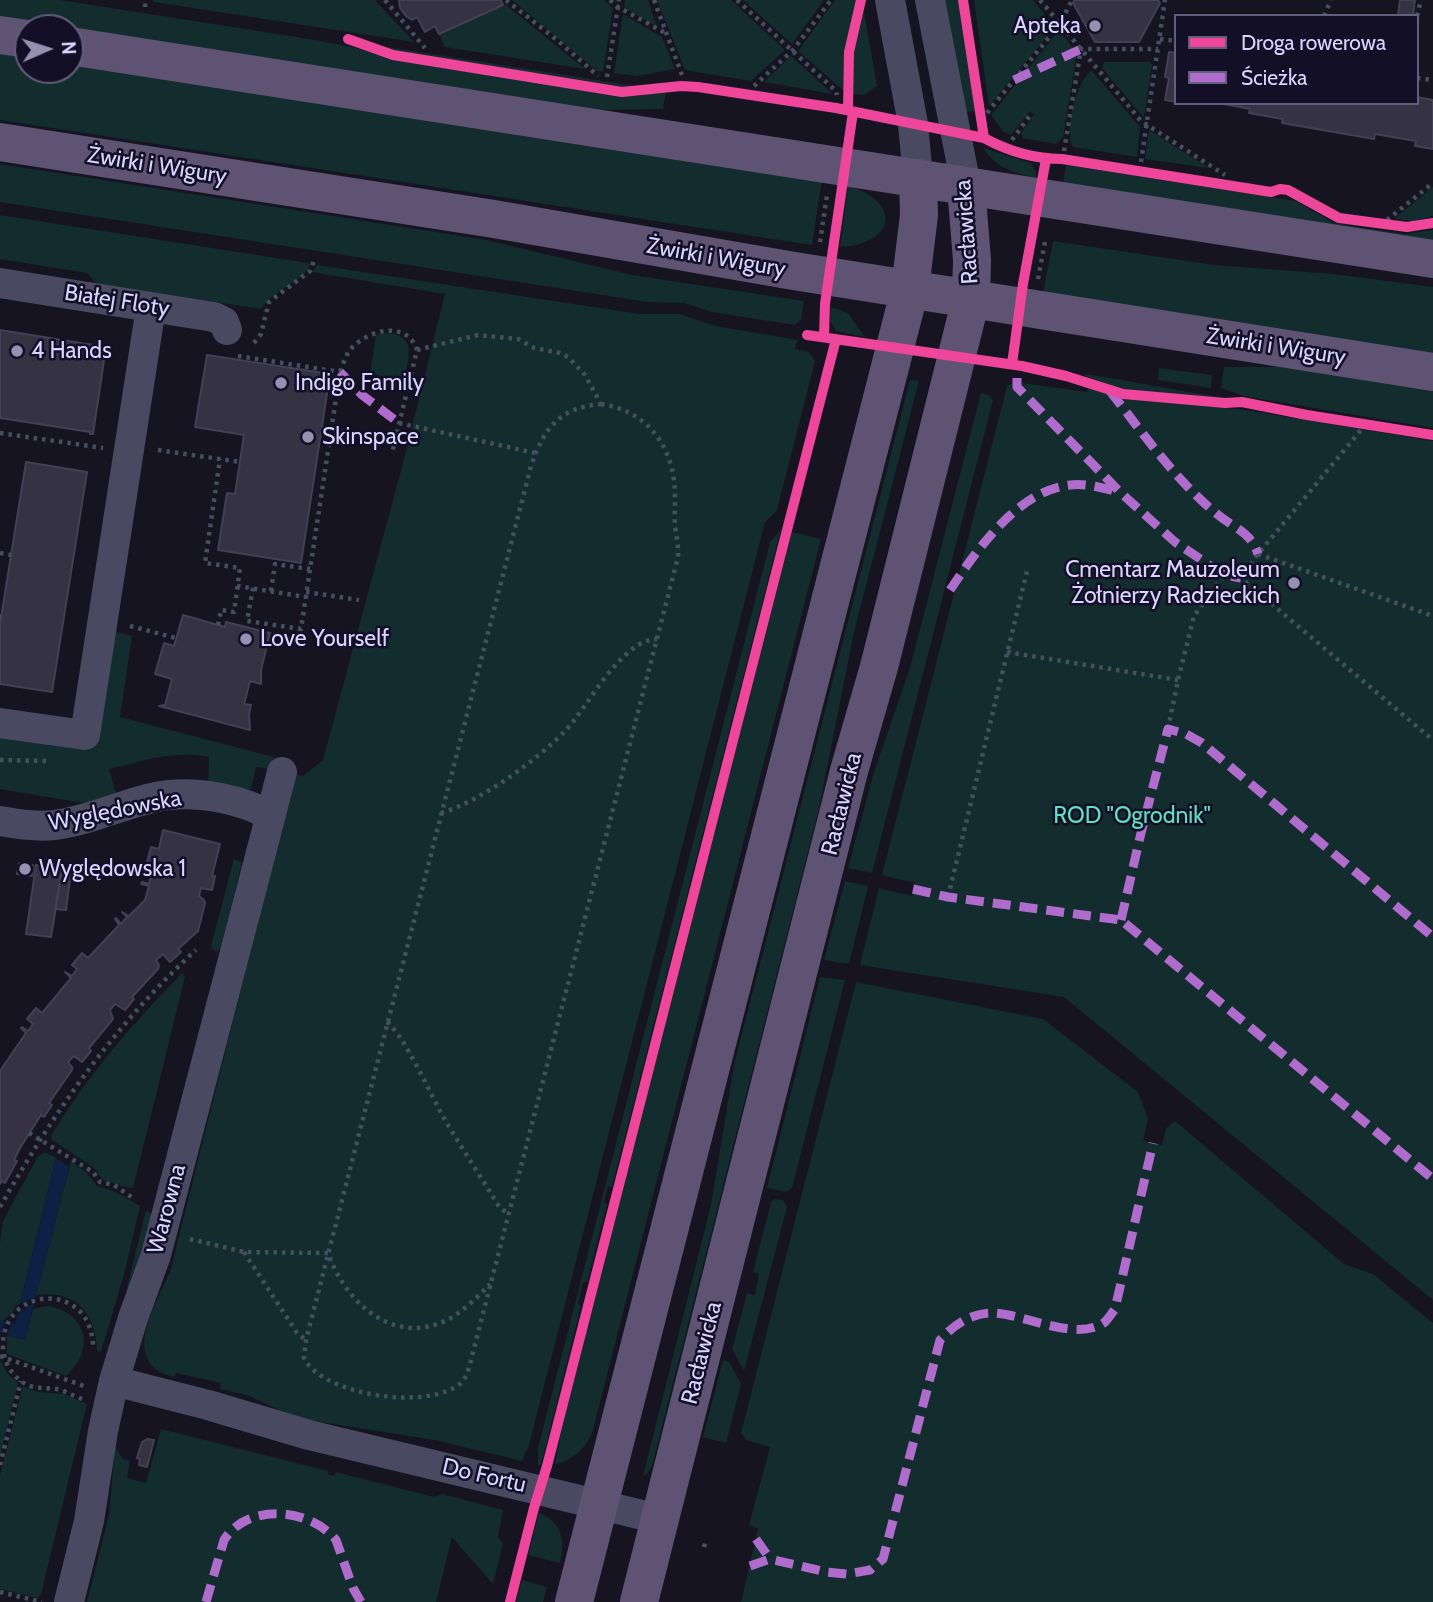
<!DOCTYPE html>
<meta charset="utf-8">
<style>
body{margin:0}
#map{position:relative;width:1433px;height:1602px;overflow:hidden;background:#161421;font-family:Cabin,sans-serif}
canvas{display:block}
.legend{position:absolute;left:1174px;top:14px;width:245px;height:91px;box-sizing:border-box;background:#130f26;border:2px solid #625e7d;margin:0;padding:9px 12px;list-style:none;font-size:21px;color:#d9d4ff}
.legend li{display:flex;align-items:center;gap:14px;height:35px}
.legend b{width:35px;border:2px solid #625e7d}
.north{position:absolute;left:14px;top:14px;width:70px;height:70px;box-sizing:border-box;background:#130f26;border:2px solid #625e7d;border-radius:50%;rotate:87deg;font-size:19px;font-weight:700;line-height:28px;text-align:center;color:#d9d4ff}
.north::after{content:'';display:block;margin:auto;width:24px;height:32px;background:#9591b1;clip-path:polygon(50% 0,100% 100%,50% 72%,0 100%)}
</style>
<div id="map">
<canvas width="1433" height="1602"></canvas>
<ul class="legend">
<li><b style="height:9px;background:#ed469a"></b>Droga rowerowa</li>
<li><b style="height:9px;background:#b06ccc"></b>Ścieżka</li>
</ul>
<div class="north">N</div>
</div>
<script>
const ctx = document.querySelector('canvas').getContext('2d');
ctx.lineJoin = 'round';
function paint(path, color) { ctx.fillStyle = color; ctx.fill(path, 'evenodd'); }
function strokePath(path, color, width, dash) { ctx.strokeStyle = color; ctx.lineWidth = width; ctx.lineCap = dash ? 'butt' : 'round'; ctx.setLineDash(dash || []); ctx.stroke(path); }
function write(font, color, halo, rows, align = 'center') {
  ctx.font = font + ' Cabin,sans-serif'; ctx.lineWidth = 5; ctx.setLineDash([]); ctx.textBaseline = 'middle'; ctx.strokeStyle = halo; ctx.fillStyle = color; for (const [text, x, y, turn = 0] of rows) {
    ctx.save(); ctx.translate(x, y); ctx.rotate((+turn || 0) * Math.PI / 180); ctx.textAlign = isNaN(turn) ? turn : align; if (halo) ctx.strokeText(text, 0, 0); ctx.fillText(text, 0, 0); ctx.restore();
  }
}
paint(new Path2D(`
 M0 0H60L309 39 352 47 394 60 612 94 635 96 666 91 663 109 588 110 70 28H53L0 20Z
 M153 0H375L414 42 154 2Z
 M512 0H604L613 8 603 72 597 71Z
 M625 0H648L657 27 624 7Z
 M657 0H731L785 50 751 81 685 70Z
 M743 0H824L792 44Z
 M835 0H857L846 51 845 92 798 51Z
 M945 0H960L976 111 965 112Z
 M974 0H1033L1055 27 989 106Z
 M505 4 585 69 445 47 439 34Z
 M863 5 877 86 864 95 852 94 853 53Z
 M623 14 662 37 675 69 637 76 614 73Z
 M1059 30 1077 53 1063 137 1056 144 1023 138 1021 133 1034 115 1030 111 1011 135 1003 131 991 115Z
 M375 45 635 86 625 87 393 51Z
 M0 52 28 56V70H70V62L822 179 812 245 0 120Z
 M791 56 833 94 764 82Z
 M1104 62H1150L1152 65 1144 118 1102 68Z
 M1091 70 1140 127 1137 157 1073 147C1065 132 1074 100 1081 84 1083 79 1088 75 1091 70Z
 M1149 130 1209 168 1145 159Z
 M983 148 1031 163 1036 172V178C1013 173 997 168 983 148Z
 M0 164 487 240 632 275 804 301 801 320 795 325 712 312 684 303 648 302 0 202Z
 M1066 165 1296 201 1334 223 1358 227 1404 234 1433 230V244L1063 184Z
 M848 186C902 201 896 244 840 247Z
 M1433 187V216L1413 221 1394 219Z
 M0 215 308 263 310 265C301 284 272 290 261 309L97 284 87 273 0 259Z
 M1053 241 1214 265 1334 274 1433 287V356L1043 293Z
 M317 265 639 314H679L716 326 797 340 795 349 809 352 815 361 777 510 765 522 529 1445 522 1461 435 1440 313 1421 288 1414 247 1395 220 1389 221 1383 176 1373 174 1377C118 1364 156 1304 170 1272L295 774 303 776 323 760 403 463 445 294 312 272Z
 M831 307 848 313 865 337 836 331 830 321Z
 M384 333C418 334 409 357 404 380L370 374 376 335Z
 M1224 367H1282L1433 388V428L1243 396 1221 388Z
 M1159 368 1212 375 1211 388 1158 380Z
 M1085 374C1132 381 1178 391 1225 398L1123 390 1085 376Z
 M910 380 919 381 854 632 819 808 652 1466 647 1474 643 1476 711 1205 734 1065Z
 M1014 382 1087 392 1088 387 1123 399 1239 409 1433 441V1300L1064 997 860 965 879 888 912 896 915 883 882 875 1007 386Z
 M981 393 989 395 993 400 872 873 848 868 874 772 910 668Z
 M781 529 612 1187 608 1186 604 1203 607 1204 587 1282H583L578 1304 581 1306 541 1465H538V1448L770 542Z
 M792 532 821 539 593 1430C587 1448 574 1460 555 1464L560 1436Z
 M113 631 132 636 120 717 274 757 269 769 256 767 251 789 241 791 208 784 209 757C176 750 142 761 109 769L117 797 90 804 0 789V715L73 725Z
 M234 859 242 862 221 948 217 951 213 950 211 946Z
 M845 881 868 886 849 964 824 960Z
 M182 973 185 976 182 989 133 1188C123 1188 113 1182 103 1180L94 1168 52 1140 51 1136C87 1076 133 1023 182 973Z
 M820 977 845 980 792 1188 786 1192 767 1188Z
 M856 982 1043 1019 1138 1092 1148 1119 1143 1141 1162 1145 1166 1128 1175 1121 1344 1264 1373 1274 1433 1323V1602H741L758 1529 749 1525 770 1447 746 1440 741 1433Z
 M45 1152 56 1158 20 1303 4 1321 0 1320V1243L3 1221 38 1156Z
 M71 1161 87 1173 97 1186 116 1192 140 1206 125 1271 101 1352 97 1351C96 1315 76 1288 36 1296Z
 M775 1199 783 1200 787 1207 744 1371 732 1349 747 1293 755 1295 759 1274 753 1272 771 1202Z
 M146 1210 154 1216 122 1309Z
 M46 1306C86 1311 97 1349 66 1376L7 1354V1335L25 1340 33 1309Z
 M0 1360 8 1374 18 1383 0 1456Z
 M723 1360 729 1362 741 1384 726 1443 703 1437Z
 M23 1386 37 1392 64 1394 87 1404 41 1594 38 1598 0 1589V1475Z
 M161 1429 328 1471V1475L334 1476 336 1472 434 1497 442 1494 503 1510 498 1537 503 1543 493 1584 452 1537 436 1602H87L109 1515 115 1447 123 1459 130 1461 127 1478 146 1483Z
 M539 1513C563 1523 565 1540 560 1563L528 1555Z
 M522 1580 547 1587 543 1602H516Z`), '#132c2d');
paint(new Path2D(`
 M56 1158 69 1167 25 1340 0 1333V1320L15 1324Z`), '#0d2144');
paint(new Path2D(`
 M40 1295 38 1302 28 1306 14 1318 6 1339 0 1337 6 1318 12 1320 15 1306Z`), '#161421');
const building = new Path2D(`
 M399 0H501L503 5 439 34 435 26 425 32 417 17 412 20 406 16 400 8Z
 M1075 0H1158L1160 3 1139 42H1095L1073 3Z
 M1400 0H1415L1413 16H1398Z
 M1169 52 1176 53V102L1165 100 1169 78 1165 77Z
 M1417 97 1433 100V149L1415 146 1416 141 1375 134 1374 139 1282 123 1283 119 1249 113 1250 109 1219 103H1417Z
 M0 330 106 347 93 434H90V432L0 418Z
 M207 355 330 374 301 563 218 550 227 493 235 494 244 435 195 427Z
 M26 462 87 472 52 692 0 684V624Z
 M183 615 225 627 226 622 270 633 261 670V684L250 681 244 704 251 705 249 714 250 730 159 706 165 705 172 679 155 674 164 643 174 646Z
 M163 830 220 844 212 876H215L212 890 201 888 199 896 204 900 205 903 198 931 178 949 181 952 170 962 163 954 156 960 159 965 158 969 132 997 134 999 125 1010 115 1004 110 1010 113 1019 89 1048 91 1051 82 1062 74 1056 68 1062 72 1067V1070L49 1103 52 1105 44 1117 41 1115 20 1148 14 1160 17 1161 5 1183 2 1181 0 1184V1071L26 1033 21 1028 22 1027 28 1031 33 1024 27 1019 36 1008 42 1013 71 978 65 972 72 976 77 969 72 965 82 953 88 958 119 925 115 919 116 918 121 924 127 917 122 912 129 916 145 900 149 886 141 884 142 882 149 884 151 875 144 873 151 847 159 849Z
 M19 863 33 865 32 876 17 874Z
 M36 865 62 870 51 937 26 934Z
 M62 870 71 871 66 910 55 909Z
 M148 1439 154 1440 147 1467 139 1465 140 1459 137 1458 142 1442Z`);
paint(building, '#343243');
strokePath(building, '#433f54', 2);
strokePath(new Path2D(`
 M385 0 425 48
 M506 0 557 40 598 76
 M610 0 618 7 667 34
 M654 0 682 75
 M737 0 836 91 837 95
 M1040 0 1141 121 1225 175
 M145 7 146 0
 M1324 16 1331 0
 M1417 16 1421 0
 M1160 39 1176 41
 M607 77 619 0
 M1417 78 1433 80
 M754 86 793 50 831 0
 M987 113 1060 24 1072 0
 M1012 140 1031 114
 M1064 151 1081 49H1158
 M1141 162 1165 0
 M1387 220 1433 183
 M820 242 827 195
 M1038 279 1045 242
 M254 343 261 334 269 302 310 271 315 258
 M417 350 478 335 518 339 534 348 560 353 568 357 585 375 601 404
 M238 356 340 372
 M601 404C642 410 669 439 674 481 676 495 674 510 675 525 676 536 679 546 678 557L469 1368C467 1374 465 1379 461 1383 429 1411 323 1396 304 1358L306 1340 531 466C544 428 559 408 601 404Z
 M399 423 535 453
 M1366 424 1258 554 1241 578 1433 740
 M0 433 103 448
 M158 450 240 462
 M0 553 11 555
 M1258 554 1433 616
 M237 586 306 597
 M253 588 247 621 301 629 340 372C343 365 345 357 349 351 365 331 406 318 417 350L392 453
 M271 591 275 564 310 569
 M306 592 359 600
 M0 617H1
 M218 625 221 610 234 612 240 568 205 563 220 459
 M130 626 176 638
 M1007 652 1178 680
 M1168 729 1178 680 1194 616 1224 575
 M0 760 46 761
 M441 813C481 801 536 761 565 731 588 707 621 640 657 639
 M948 897 1028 567
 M387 1022C405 1036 432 1098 445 1120 463 1150 482 1179 500 1208L509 1214
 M29 1133 93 1172 100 1182 114 1185 133 1198
 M0 1207C54 1112 115 1024 196 950
 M190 1239 244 1252 328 1253C345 1302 394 1348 449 1319 465 1310 478 1296 490 1284
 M244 1252 297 1333 306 1340
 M0 1356 84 1386
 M82 1399C74 1396 65 1391 57 1389 44 1387 32 1390 21 1381 11 1374 4 1361 3 1349 0 1286 90 1279 93 1345
 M0 1465 21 1381
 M704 1547 706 1539
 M0 1592 42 1602`), '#44505f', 4.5, [3.5, 5]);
strokePath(new Path2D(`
 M890 0 913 124 918 178
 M930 0 966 186
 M0 283 214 317 224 322 227 330
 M0 723 85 735 151 307
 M0 821C18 824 36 827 54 825 92 821 132 799 169 795 201 792 241 799 269 815
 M114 1381 208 1405 309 1435 659 1519
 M69 1602 89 1521 103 1431 114 1381 133 1318 156 1255 282 772`), '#4a4962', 30);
strokePath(new Path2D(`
 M0 35 28 39
 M70 46 1433 259
 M0 142 494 219 794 271 1433 372
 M574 1602 910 289 919 215 918 178
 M639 1602 849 771 879 667 971 299 972 260 966 186`), '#5e5373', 38);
strokePath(new Path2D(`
 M1014 80 1081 49
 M340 372 362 395 399 423
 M1017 378V387L1121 493 1175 542 1224 575 1241 578
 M1110 391C1143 433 1175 480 1217 514 1235 529 1250 531 1258 554
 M950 590C977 550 1017 491 1070 485 1086 483 1103 488 1118 492
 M913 889 948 897 1121 920 1433 1179
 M1121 920 1141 833 1168 729 1186 734 1202 743 1433 937
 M756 1539 770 1559
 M750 1566 770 1559 826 1572 847 1574 870 1570 883 1559 940 1340C953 1326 970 1313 992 1313 1023 1313 1076 1343 1105 1322 1108 1319 1112 1313 1115 1309L1153 1143
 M206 1602 224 1540C248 1502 310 1508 336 1540L353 1588 361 1602`), '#b06ccc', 9, [18, 9]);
strokePath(new Path2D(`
 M963 0 984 138
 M348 39 393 55 622 92 681 86 698 87 836 108 984 138C1008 151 1034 159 1062 159L1271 192 1280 189 1288 190 1339 218 1407 227 1433 223
 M848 110 849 52 861 0
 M807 335 1022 366 1066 376 1123 394 1225 403 1242 402 1307 415 1433 435
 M824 337 825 304 853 112
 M1012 364 1023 284 1046 159
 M510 1602 534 1508 547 1466 836 339`), '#ed469a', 10);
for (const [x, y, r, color] of [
 [1095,26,7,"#9591b1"],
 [17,351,7,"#9591b1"],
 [281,383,7,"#9591b1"],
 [308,437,7,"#9591b1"],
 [1294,583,7,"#9591b1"],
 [246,639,7,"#9591b1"],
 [25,869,7,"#9591b1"]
]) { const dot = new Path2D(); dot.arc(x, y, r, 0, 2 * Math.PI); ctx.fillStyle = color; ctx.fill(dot); strokePath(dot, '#130f26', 2.5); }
write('23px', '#d9d4ff', '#130f26', [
 ["Apteka",1081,26,"right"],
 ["4 Hands",31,351],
 ["Indigo Family",295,383],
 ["Skinspace",322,437],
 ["Cmentarz Mauzoleum",1280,570,"right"],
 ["Żołnierzy Radzieckich",1280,596,"right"],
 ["Love Yourself",260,639],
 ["Wyględowska 1",39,869]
], 'left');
write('23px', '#d9d4ff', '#130f26', [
 ["Żwirki i Wigury",157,166,9],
 ["Racławicka",967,232,-94],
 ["Żwirki i Wigury",716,258,10],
 ["Białej Floty",117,301,9],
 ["Żwirki i Wigury",1276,347,9],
 ["Racławicka",842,804,-76],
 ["Wyględowska",115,811,-11],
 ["Warowna",167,1209,-75],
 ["Racławicka",702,1353,-76],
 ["Do Fortu",484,1476,13]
]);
write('23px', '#5fe0c0', '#130f26', [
 ["ROD \"Ogrodnik\"",1132,816]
]);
</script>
